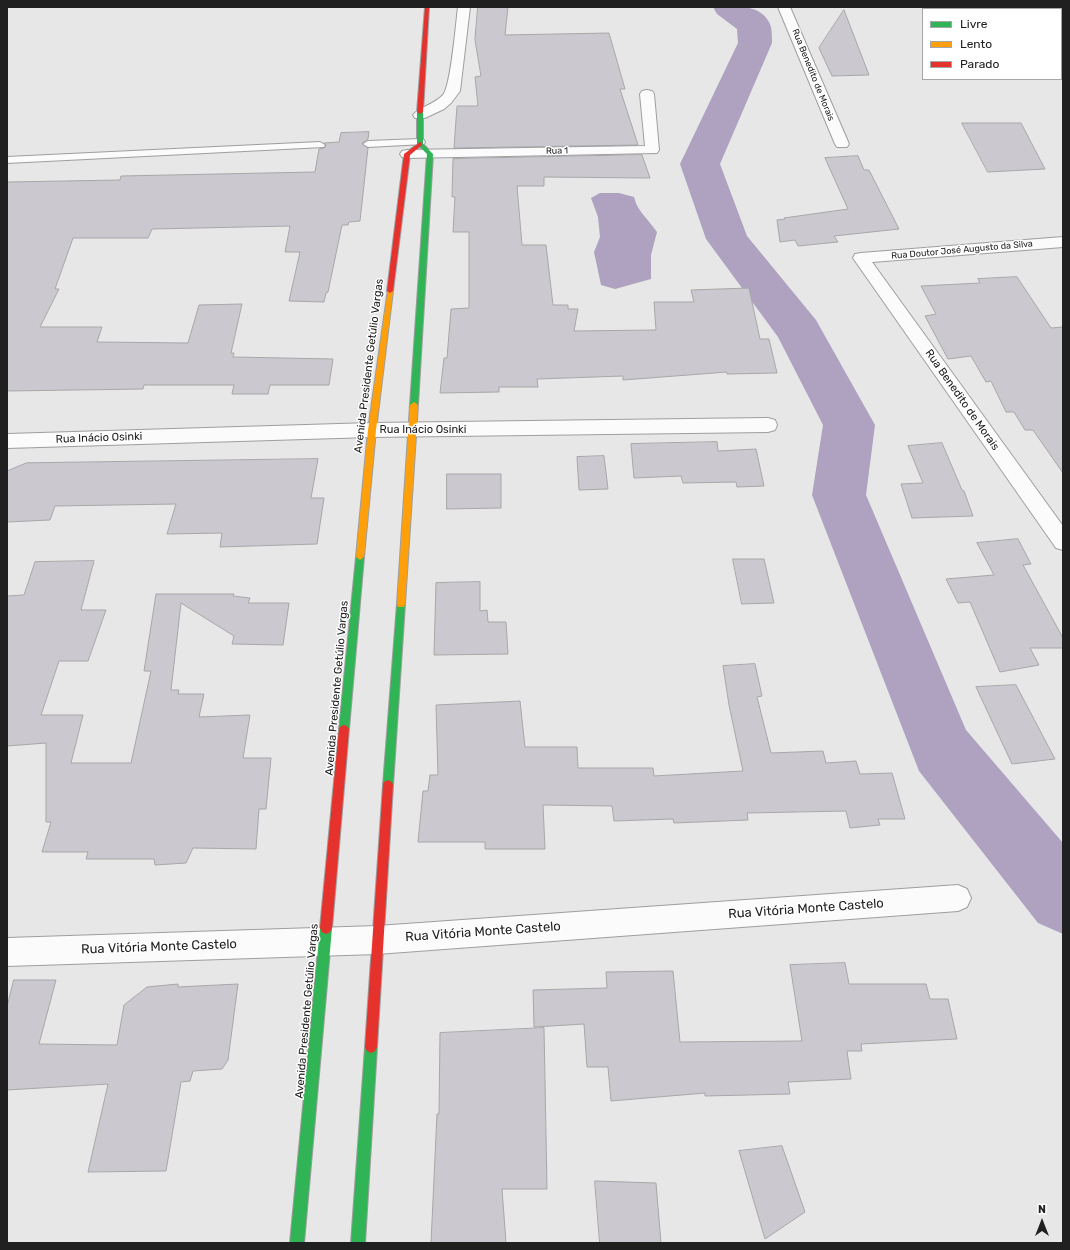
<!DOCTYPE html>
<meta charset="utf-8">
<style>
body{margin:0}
#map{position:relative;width:1070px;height:1250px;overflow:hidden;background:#e7e7e8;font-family:Rubik,sans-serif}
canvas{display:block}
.frame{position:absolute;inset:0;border:8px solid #202021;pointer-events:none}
.legend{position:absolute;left:922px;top:8px;width:140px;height:72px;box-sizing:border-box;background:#fff;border:1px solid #a6a6a6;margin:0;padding:5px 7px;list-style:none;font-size:12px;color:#202021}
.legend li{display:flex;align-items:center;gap:8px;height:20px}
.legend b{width:20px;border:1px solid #a6a6a6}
.north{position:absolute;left:1022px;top:1202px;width:40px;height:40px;-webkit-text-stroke:3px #fff;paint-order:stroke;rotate:0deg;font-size:11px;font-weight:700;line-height:16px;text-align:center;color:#202021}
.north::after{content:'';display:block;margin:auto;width:14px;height:18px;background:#202021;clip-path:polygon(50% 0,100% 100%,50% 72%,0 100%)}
</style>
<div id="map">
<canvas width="1070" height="1250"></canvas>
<div class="frame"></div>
<ul class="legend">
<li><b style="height:5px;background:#30b455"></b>Livre</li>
<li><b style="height:5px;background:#ff9f0a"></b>Lento</li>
<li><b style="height:5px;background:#e5322d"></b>Parado</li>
</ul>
<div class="north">N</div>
</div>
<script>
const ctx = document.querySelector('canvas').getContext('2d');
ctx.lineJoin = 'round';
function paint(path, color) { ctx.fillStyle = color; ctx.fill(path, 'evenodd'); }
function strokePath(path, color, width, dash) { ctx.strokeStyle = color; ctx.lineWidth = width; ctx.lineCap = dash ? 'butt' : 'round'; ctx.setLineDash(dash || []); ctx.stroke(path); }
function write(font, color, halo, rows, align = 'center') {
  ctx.font = font + ' Rubik,sans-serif'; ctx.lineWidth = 3; ctx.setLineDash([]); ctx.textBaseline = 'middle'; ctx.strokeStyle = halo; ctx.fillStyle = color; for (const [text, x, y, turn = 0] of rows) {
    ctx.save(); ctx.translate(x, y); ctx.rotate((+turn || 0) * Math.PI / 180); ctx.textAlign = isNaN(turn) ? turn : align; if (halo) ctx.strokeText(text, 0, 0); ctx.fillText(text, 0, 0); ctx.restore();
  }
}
paint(new Path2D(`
 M600 193H619L634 197C637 211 649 220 657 232L651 255V279L615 289 601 285 594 252 600 237 598 217 591 198Z`), '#aea2c0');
paint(new Path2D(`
 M713 7C732 7 760 2 770 24 772 29 772 37 772 43L720 164 747 236 816 320 875 425 866 495 966 730 1063 843V934L1038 923 919 771 812 495 823 425 778 337 706 239 680 164 738 43 737 29 717 14Z`), '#aea2c0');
const building = new Path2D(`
 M478 7H508L505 35 609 33 625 89H620L638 145 454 148 457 106H478L475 77 481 76 475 40Z
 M844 10 869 75 832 76 819 48Z
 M962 123H1021L1045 169 988 172Z
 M369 132 368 139 362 143 368 148 360 221 349 222 348 225H342L328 292 326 293 324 302 289 301 300 252H285L290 226 152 229 148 238H73L55 289H59L40 327H102L97 342 188 343 199 305 242 304 231 353H234L233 357 333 359 329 385H270L268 394H232L234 385H144L143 389 7 391V182L120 180 121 176 315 172 319 149 324 148 326 146 324 143 339 142 341 133Z
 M642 155 650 178 544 177V186H517L522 245H546L553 305H568V309H578L574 331 656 330 654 302H694L691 290 749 288 760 339H769L777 373 727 374V372L623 380V376L537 379 538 387H499V392L440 393 444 358H447L451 309 469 308V232H453L455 197H452L453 159Z
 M858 156 864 170H869L899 229 834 236 838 242 798 246 795 240 780 242 777 220 785 219 784 218 848 209 825 158Z
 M1017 277 1051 328 1063 327V473L1033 430H1025L1014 412H1006L991 381 986 382 971 356 948 359 925 316 936 314 921 286 980 283 978 279Z
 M717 442 718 451 756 449 764 486 737 487 736 482 683 483 681 476 634 478 631 444Z
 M942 443 962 490 964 491 973 516 912 518 901 484 923 483 908 446Z
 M604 456 608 489 579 490 577 457Z
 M318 459 311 498H324L317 544 220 547 222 533 167 534 176 504 55 506 50 520 7 522V471L26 463Z
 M447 474H501V508L447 509Z
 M1018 539 1031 564 1023 565 1063 638V648H1030L1039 665 1000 672 970 602 958 603 946 579 994 575 977 543Z
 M733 559H764L774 603 742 604Z
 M94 561 81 610H106L88 661H59L41 715H83L71 763H131L151 671H144L156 594H234L233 596 250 598 248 603H289L283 645 232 644 234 636 181 603 171 690H179L178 694H204L199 717 250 715 243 758H271L266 809H259L256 849 193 848 186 863 155 865 154 859H86L88 852H42L51 822H46V743L7 746V596L24 595 35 562Z
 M480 582V611L487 610 488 622H506L508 654 434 655 436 583Z
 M755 664 762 696 757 697 771 753 823 751 826 763 856 761 860 774 892 773 905 819H878L880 825 850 828 846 811 747 813 748 820 674 823 673 819 614 821 612 806 543 805 545 849H485V842H418L423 791H428L430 775H438L436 705 520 701 525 747H577L578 768H653L654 776 743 771 729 705 723 666Z
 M1016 685 1055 759 1012 764 976 687Z
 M845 963 849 984H926L930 999H948L957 1039 861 1044 862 1051H847L851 1079 788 1082 790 1094 705 1096V1093L611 1101 608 1067H587L584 1024 534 1027 533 990 607 988 606 972 673 971 680 1042 802 1041 790 965Z
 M14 980H56L39 1044 117 1045 124 1005 147 987 178 984V987L238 984 228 1060 222 1069 193 1071 190 1081 181 1082 166 1171 88 1172 108 1084 7 1090V1007Z
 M544 1028 547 1189H502L506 1243H431L437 1114H439L440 1033Z
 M782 1146 805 1212 765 1239 739 1151Z
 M595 1181 656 1183 661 1243H600Z`);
paint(building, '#cbc8d0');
strokePath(building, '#a7a7a8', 1);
const lane = new Path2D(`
 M420 139 424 140 425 142 424 144 368 147 363 144 368 141Z
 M320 142 325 145 324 147 7 163V157Z`);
const street = new Path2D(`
 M458 7H470L460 91 451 103 444 109 425 118H415L413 115C419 107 435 104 443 95 451 86 456 22 458 7Z
 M778 7H790L849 144 847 147H837L835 144Z
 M647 90 652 91 654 94 659 150 657 153 407 158 402 157 400 154 402 151 407 150 645 146 640 94 642 91Z
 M1063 237V247L872 262 1063 526V550L1056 548 853 258 855 254 861 253Z
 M768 418 775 420 777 425 775 430 768 432 372 437 7 448V434L372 423Z
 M958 885 967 889 971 898 967 907 958 911 377 954 7 966V938L377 926Z`);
const fast = new Path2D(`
 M420 110 423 112V144L433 154 418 405 414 408 410 405 427 154 417 144V112Z
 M360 554 364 557 349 729 347 732 344 733 341 732 339 729 356 557Z
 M401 600 404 601 405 604 393 785 392 788 388 790 384 788 383 785 397 604 398 601Z
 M326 922 330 924 332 928 304 1243H290L320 928 322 924Z
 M371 1041 375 1043 377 1047 365 1243H351L365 1047 367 1043Z`);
const slow = new Path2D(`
 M388 289H392L393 291 376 430 364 557 360 560 356 557 368 430Z
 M414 402 418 405 405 604 404 607H398L397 604 410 405Z`);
const jam = new Path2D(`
 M425 7H429L423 112 420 114 417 112Z
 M420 142 422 143V145L410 155 393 291 390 293 387 291 404 154Z
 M344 725 347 726 349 729 332 928 330 932 326 934 322 932 320 928 339 729 341 726Z
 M388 780 392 782 393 785 377 1047 375 1051 371 1053 367 1051 365 1047 383 785 384 782Z`);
strokePath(lane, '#9e9e9f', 2);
strokePath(street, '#9e9e9f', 2);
strokePath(fast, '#9e9e9f', 2);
strokePath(slow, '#9e9e9f', 2);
strokePath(jam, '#9e9e9f', 2);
paint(lane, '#fbfbfc');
paint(street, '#fbfbfc');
paint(fast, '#30b455');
paint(slow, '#ff9f0a');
paint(jam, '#e5322d');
write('9px', '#202021', '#fff', [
 ["Rua Benedito de Morais",813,75,68],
 ["Rua 1",557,151,-1],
 ["Rua Doutor José Augusto da Silva",962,250,-5]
]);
write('11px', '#202021', '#fff', [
 ["Avenida Presidente Getúlio Vargas",369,366,-83],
 ["Rua Benedito de Morais",962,400,55],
 ["Rua Inácio Osinki",423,430],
 ["Rua Inácio Osinki",99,438,-2],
 ["Avenida Presidente Getúlio Vargas",337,688,-85],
 ["Avenida Presidente Getúlio Vargas",307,1011,-85]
]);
write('13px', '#202021', '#fff', [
 ["Rua Vitória Monte Castelo",806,909,-4],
 ["Rua Vitória Monte Castelo",483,932,-4],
 ["Rua Vitória Monte Castelo",159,947,-2]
]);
</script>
